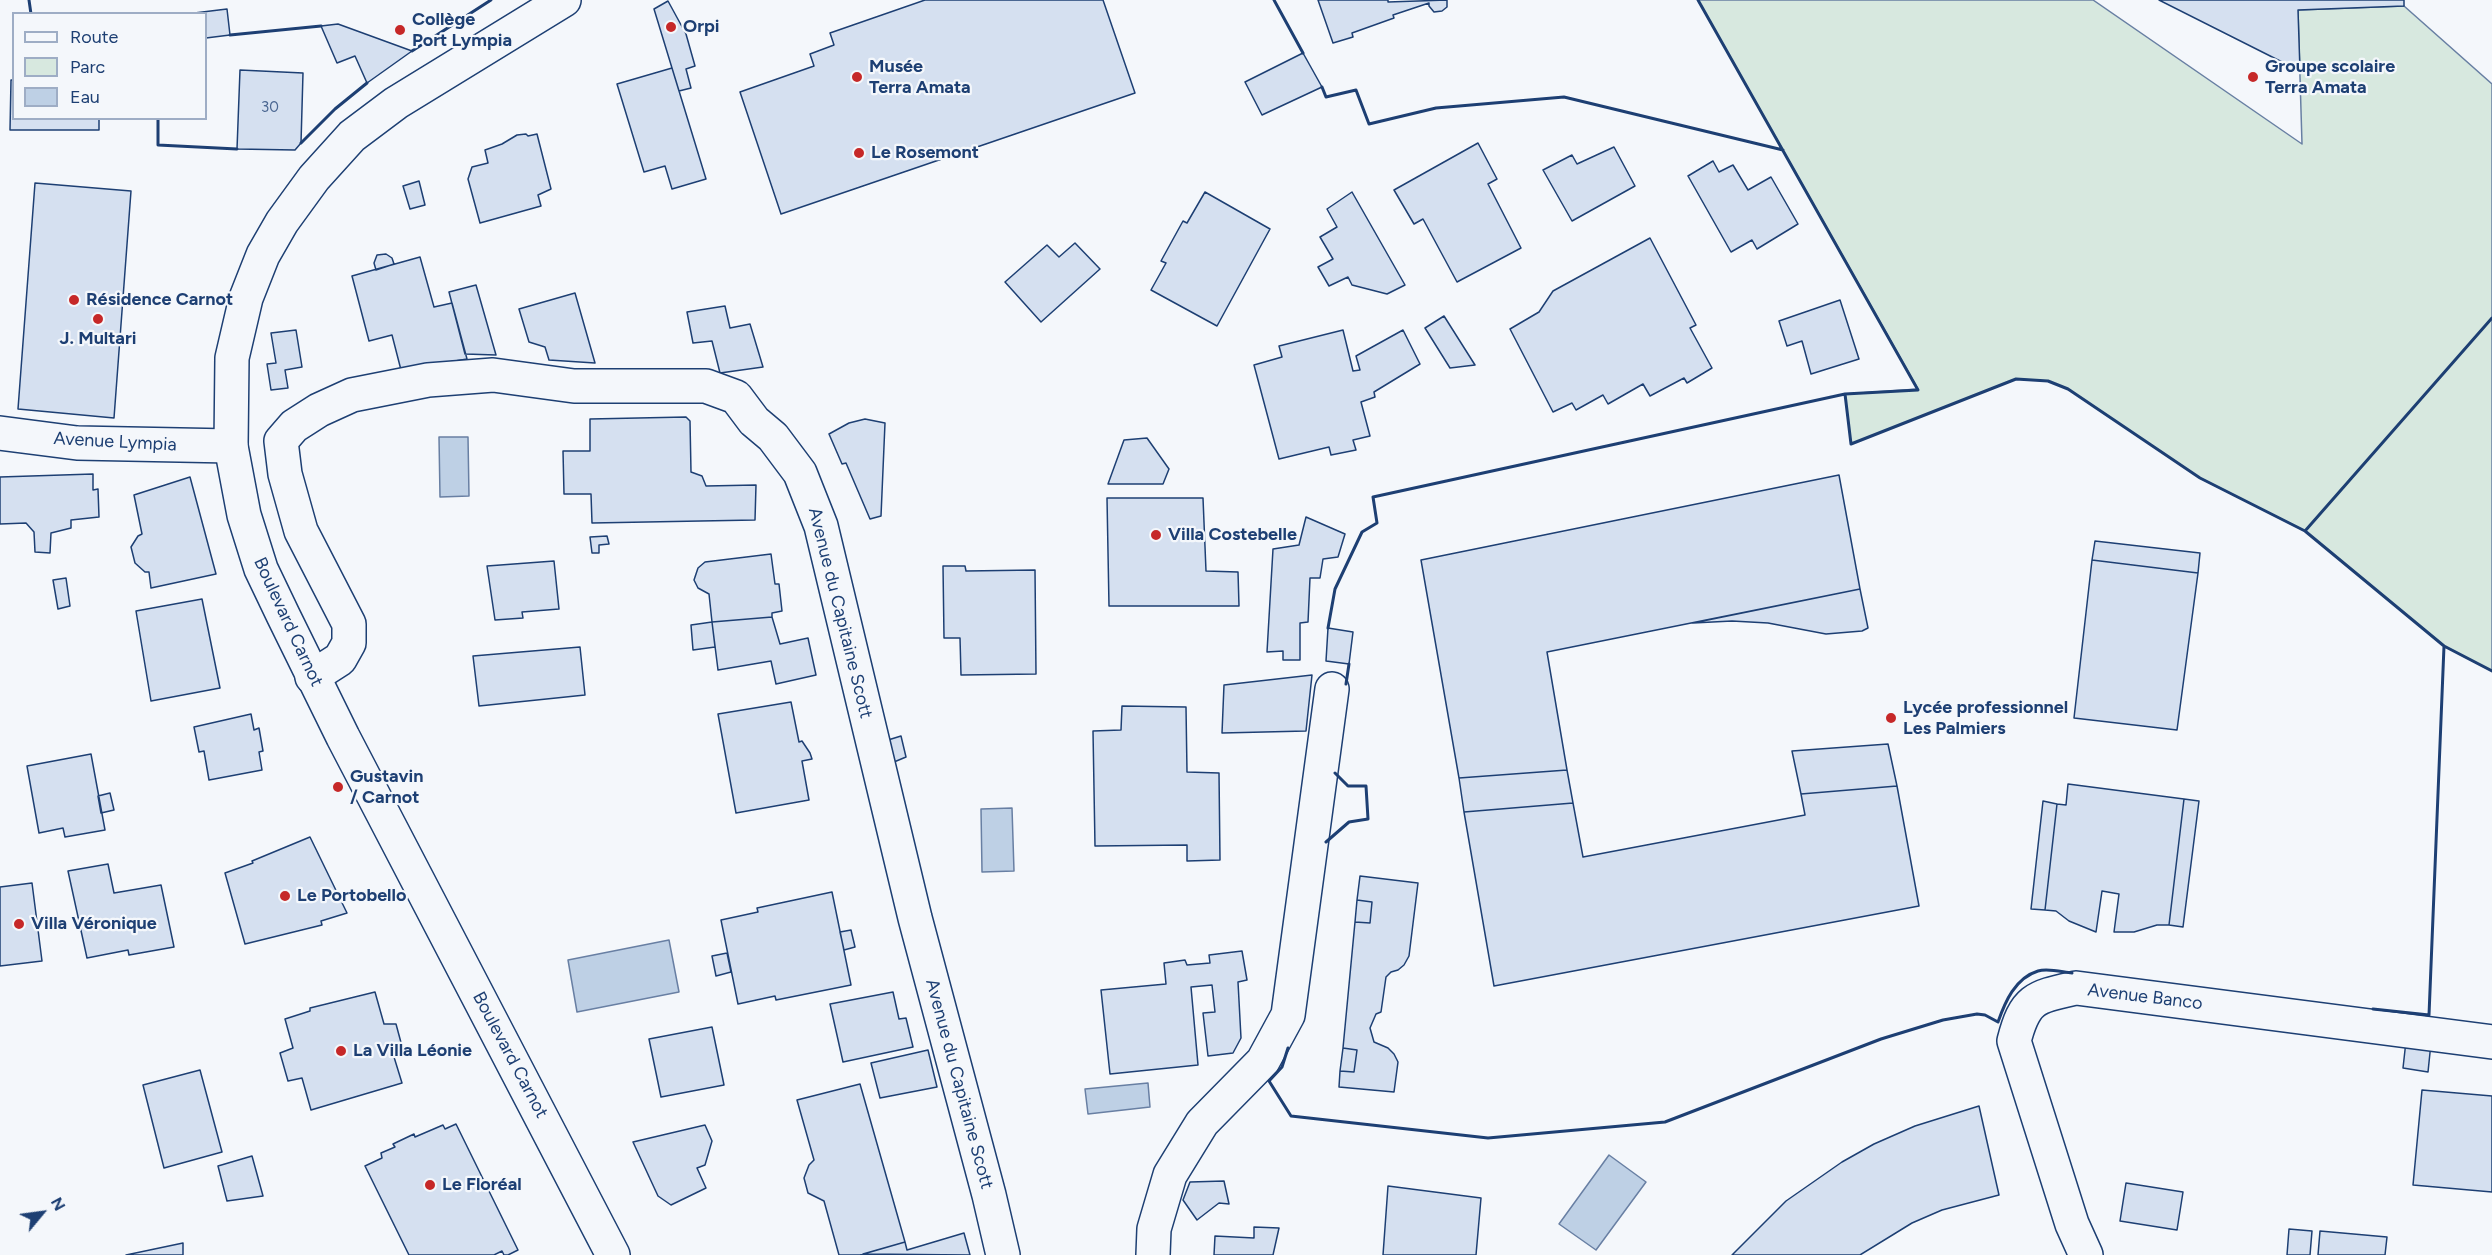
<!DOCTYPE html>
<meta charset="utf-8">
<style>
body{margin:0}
#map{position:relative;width:2492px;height:1255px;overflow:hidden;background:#f4f7fb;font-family:Figtree,sans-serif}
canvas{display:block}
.legend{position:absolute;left:12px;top:12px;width:195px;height:108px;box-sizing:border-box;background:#f4f7fb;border:2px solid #9eadc5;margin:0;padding:8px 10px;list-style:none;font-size:18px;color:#1d3f73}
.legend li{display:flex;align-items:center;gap:12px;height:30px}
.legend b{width:30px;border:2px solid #9eadc5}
.north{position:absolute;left:12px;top:1183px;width:60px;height:60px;-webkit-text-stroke:4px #f4f7fb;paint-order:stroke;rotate:61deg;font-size:16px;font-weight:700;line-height:24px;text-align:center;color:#1d3f73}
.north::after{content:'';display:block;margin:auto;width:21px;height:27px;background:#1d3f73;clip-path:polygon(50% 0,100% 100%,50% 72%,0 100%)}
</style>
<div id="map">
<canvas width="2492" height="1255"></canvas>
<ul class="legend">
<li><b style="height:8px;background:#f4f7fb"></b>Route</li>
<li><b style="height:16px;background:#d7e8df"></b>Parc</li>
<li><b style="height:16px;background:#bed0e5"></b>Eau</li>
</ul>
<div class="north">N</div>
</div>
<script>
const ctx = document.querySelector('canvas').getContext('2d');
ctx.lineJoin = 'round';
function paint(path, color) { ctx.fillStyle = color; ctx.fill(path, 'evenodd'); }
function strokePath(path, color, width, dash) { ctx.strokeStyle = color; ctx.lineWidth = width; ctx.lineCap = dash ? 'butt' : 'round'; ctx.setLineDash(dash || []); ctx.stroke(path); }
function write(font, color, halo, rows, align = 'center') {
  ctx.font = font + ' Figtree,sans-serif'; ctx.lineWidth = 4.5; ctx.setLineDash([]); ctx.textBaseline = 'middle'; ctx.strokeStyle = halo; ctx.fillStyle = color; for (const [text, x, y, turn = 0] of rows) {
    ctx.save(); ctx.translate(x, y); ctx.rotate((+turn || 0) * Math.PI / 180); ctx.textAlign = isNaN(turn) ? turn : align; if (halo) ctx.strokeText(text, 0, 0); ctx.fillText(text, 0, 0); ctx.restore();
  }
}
const green = new Path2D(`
 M1698 0H2093L2302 144 2298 10 2404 6 2492 84V671L2444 646 2305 531 2200 478 2068 389 2048 381 2016 379 1851 444 1845 394 1918 389Z`);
paint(green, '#d7e8df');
strokePath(green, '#687fa3', 1.5);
const water = new Path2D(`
 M439 437H468L469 496 440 497Z
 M1012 808 1014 871 982 872 981 809Z
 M669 940 679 992 577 1012 568 960Z
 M1148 1083 1150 1107 1088 1114 1085 1089Z
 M1609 1155 1646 1182 1596 1250 1559 1224Z`);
paint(water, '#bed0e5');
strokePath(water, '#687fa3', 1.5);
const building = new Path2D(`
 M925 0H1103L1135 93 781 214 740 92 814 66 810 54 834 45 830 33Z
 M1318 0H1388V2L1447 0V7L1442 11 1434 12 1429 6V3L1393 15 1394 18 1352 33 1353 37 1333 43Z
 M2159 0H2404V6L2298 10 2300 71Z
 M668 1 686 34 695 66 686 69 691 88 679 91 654 9Z
 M227 9 230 35 206 38V14H186Z
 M338 24 412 51 367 83 355 56 337 63 321 26Z
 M1303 53 1322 87 1262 115 1245 82Z
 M672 68 706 179 672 189 665 166 644 172 617 84Z
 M240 70 303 73 301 143 295 150 237 149Z
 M11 80H14V118H99V130H10Z
 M526 134 528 136 537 134 551 189 538 195 541 206 480 223 468 179 472 167 488 163 485 150 502 144 517 135Z
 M1478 143 1497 179 1488 184 1521 248 1457 282 1423 219 1414 224 1394 190Z
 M1614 147 1635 186 1572 221 1543 170 1572 155 1577 164Z
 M1713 161 1719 172 1733 165 1748 190 1771 177 1798 224 1757 249 1752 240 1731 252 1688 176Z
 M419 181 425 205 410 209 403 186Z
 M35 183 131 191 114 418 18 409Z
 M1205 192 1270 229 1217 326 1151 290 1166 263 1161 261 1183 221 1187 223Z
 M1352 192 1405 285 1387 294 1352 285 1348 277 1329 286 1318 267 1333 259 1320 237 1337 227 1327 209Z
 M1650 238 1696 325 1690 328 1712 368 1687 383 1684 378 1650 396 1643 384 1608 404 1603 395 1576 410 1572 403 1553 412 1510 329 1539 312 1553 291Z
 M1075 243 1100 269 1041 322 1005 282 1047 245 1059 257Z
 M386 254 392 258 394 264 376 270 374 263 377 255Z
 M420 257 434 307 452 303 467 359 401 370 392 335 369 341 352 276Z
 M476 285 496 355 465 354 449 292Z
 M575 293 595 363 549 360 545 347 529 342 519 309Z
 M1840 300 1859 359 1811 374 1802 341 1787 346 1779 321Z
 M725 306 730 328 750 324 763 367 720 373 712 341 693 343 687 312Z
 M1444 316 1475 365 1450 368 1425 328Z
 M296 330 302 367 285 370 288 388 271 390 267 364 276 363 271 333Z
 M1343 330 1353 371 1360 370 1356 356 1403 330 1420 364 1374 392 1375 397 1361 402 1370 436 1353 440 1356 450 1331 455 1329 447 1279 459 1254 365 1282 357 1279 346Z
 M686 417 690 421 691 472 702 476 706 486 756 485 755 520 592 523 591 494H564L563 451H590V419Z
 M865 419 885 423 881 516 870 519 846 463 842 464 829 434 849 423Z
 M1147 438 1169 469 1163 484H1108L1124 440Z
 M93 474V490L98 489 99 517 71 520V528L51 533 50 553 35 552 34 532 26 523 0 524V477Z
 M1839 475 1860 589 1547 652 1567 770 1459 778 1421 560Z
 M190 477 216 574 151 588 149 572H145L135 563 131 547 138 536 142 534 134 495Z
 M1107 498H1203L1206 571 1238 572 1239 606H1109Z
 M1306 517 1345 534 1338 557 1323 559 1320 578H1310L1308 622 1300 623V660H1283V651L1267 652 1273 549 1299 545Z
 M607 536 609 544 599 545V553H592L590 537Z
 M2095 541 2200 553 2198 573 2092 560Z
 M771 554 775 584H779L782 611 772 613V617L712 622 709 594 698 588 694 580 698 568 705 562Z
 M2092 560 2198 573 2177 730 2074 718Z
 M554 561 559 609 522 612 523 618 495 620 487 566Z
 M943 566H965L966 571 1035 570 1036 674 961 675 960 638H944Z
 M66 578 70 606 58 609 53 580Z
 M1860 589 1868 628 1862 631 1826 634 1768 623 1732 621 1693 623Z
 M202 599 220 688 151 701 136 611Z
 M772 617 780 644 808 638 816 675 776 684 771 661 718 670 712 622Z
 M712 622 715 647 693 650 691 625Z
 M1328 628 1353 632 1349 664 1326 661Z
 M580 647 585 695 479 706 473 656Z
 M1312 675 1306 731 1222 733 1224 685Z
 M791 702 799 742 802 741 810 753 812 759 802 761 809 800 736 813 718 714Z
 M1122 706 1186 707 1187 772 1219 773 1220 860 1187 861V845L1095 846 1093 731 1121 730Z
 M251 714 254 730 259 728 263 751 259 752 262 770 209 780 204 751 199 752 194 727Z
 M901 736 906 757 894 762 888 740Z
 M1888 744 1897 786 1801 794 1792 751Z
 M91 754 105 830 65 837 63 828 39 833 27 766Z
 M1567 770 1573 803 1464 812 1459 778Z
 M2068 784 2184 799 2169 925H2157L2134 932H2114L2119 894 2102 891 2096 932 2069 921 2056 911 2045 910 2057 804 2066 805Z
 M1897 786 1919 906 1494 986 1464 812 1573 803 1583 857 1805 815 1801 794Z
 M110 793 114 810 101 813 98 796Z
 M2184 799 2199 801 2183 927 2169 925Z
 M2043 801 2057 804 2045 910 2031 909Z
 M310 837 347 913 321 921 322 925 245 944 225 873 253 863 252 861Z
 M108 864 114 893 161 885 174 947 129 955 128 950 87 958 68 871Z
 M1360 876 1418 883 1409 956 1404 965 1398 970 1391 972 1386 977 1381 1012 1376 1014 1370 1028 1374 1042 1388 1048 1394 1054 1398 1062 1394 1092 1339 1087 1340 1071 1354 1072 1357 1050 1343 1048 1355 922 1370 923 1372 902 1357 900Z
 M32 883 42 961 0 966V887Z
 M832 892 851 985 776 1000 775 996 738 1004 721 920 758 912 757 908Z
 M1357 900 1372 902 1370 923 1355 922Z
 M851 930 855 947 844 950 840 932Z
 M1242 951 1247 980 1238 982 1241 1038 1233 1053 1208 1056 1203 1013 1215 1012 1212 985 1191 987 1198 1065 1110 1074 1101 990 1166 984 1164 963 1185 960 1187 965 1210 963 1209 955Z
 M727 953 731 972 716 976 712 956Z
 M375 992 384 1024H396L403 1050 396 1053 397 1057H394L402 1083 311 1110 302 1078 288 1081 280 1053 293 1048 285 1019 310 1011V1008Z
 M893 992 899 1019 906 1018 913 1047 843 1062 830 1004Z
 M712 1027 724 1085 661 1097 649 1039Z
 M2406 1041 2431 1043 2428 1072 2403 1068Z
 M1343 1048 1357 1050 1354 1072 1340 1071Z
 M928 1050 937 1087 880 1098 871 1063Z
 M200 1070 222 1152 164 1168 143 1085Z
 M860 1084 905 1242 860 1255H839L824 1201 808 1193 804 1178 809 1165 814 1160 797 1100Z
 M2422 1090 2492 1096V1192L2413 1185Z
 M1979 1106 1999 1195 1942 1210 1912 1223 1860 1255H1732L1786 1201 1842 1162 1874 1144 1915 1126Z
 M456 1124 518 1250 508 1255H504L502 1251 494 1255H409L365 1166 382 1158 381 1153 395 1147 393 1144 414 1134 415 1137 443 1125 445 1129Z
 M705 1125 712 1141 705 1165 697 1168 706 1188 671 1205 658 1196 633 1142Z
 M252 1156 263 1196 227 1201 218 1166Z
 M1224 1181 1229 1204 1219 1203 1197 1220 1183 1200 1190 1182Z
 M2126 1183 2183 1192 2177 1230 2120 1221Z
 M1388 1186 1481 1198 1476 1255H1383Z
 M1254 1227 1279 1228 1273 1255H1214L1215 1236 1254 1238Z
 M2289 1229 2312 1231 2310 1255H2287Z
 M2320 1231 2387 1237 2385 1255H2318Z
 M964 1233 970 1255 863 1254 905 1242 907 1250Z
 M183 1243V1255H126Z`);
paint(building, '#d5e0f0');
strokePath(building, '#1d3f73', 1.5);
const minor = new Path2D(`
 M0 433 77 443 231 446
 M312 677 340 659 349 643V624L301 531 285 474 281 441 294 426 319 410 352 395 428 380 493 375 574 386H706L736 397 754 421 773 437 800 473 821 526 915 918 989 1195 1003 1255
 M1153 1255 1154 1229 1170 1175 1202 1123 1263 1061 1288 1015 1332 689
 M2086 1255 2072 1224 2014 1041C2025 998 2035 997 2076 988L2492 1042`);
const secondary = new Path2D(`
 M564 0 396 103 352 136 314 178 282 222 263 255 246 298 232 358 231 446 244 515 261 569 283 615 343 737 613 1255`);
strokePath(minor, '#1d3f73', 36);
strokePath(secondary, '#1d3f73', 36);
strokePath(minor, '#f4f7fb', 33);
strokePath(secondary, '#f4f7fb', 33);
strokePath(new Path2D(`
 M29 0 31 14
 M1274 0 1303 53
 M230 35 321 26
 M412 51 491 0
 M1322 87 1326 97 1356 90 1369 124 1436 108 1564 97 1783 150
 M158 118V145L237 149
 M301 143 335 109 367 83
 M1845 394 1851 444 2016 379 2048 381 2068 389 2200 478 2305 531
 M1328 628 1335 589 1362 532 1377 523 1373 497 1845 394 1918 390 1698 0
 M2444 646 2305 531 2492 318
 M1346 684 1349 664
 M1326 842 1349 822 1368 819 1366 786H1348L1335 773
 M2373 1009 2429 1015 2444 646 2492 671
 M1288 1048 1282 1067 1269 1081 1291 1116 1488 1138 1665 1122 1881 1039 1943 1020 1977 1014 1985 1015 1998 1022C2005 1002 2015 978 2038 971 2048 968 2062 972 2072 973`), '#1d3f73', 3);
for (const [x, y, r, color] of [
 [671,27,6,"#c62828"],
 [400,30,6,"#c62828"],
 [857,77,6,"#c62828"],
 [2253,77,6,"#c62828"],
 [859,153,6,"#c62828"],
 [74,300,6,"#c62828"],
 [98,319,6,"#c62828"],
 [1156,535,6,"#c62828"],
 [1891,718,6,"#c62828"],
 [338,787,6,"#c62828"],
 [285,896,6,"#c62828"],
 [19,924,6,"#c62828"],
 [341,1051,6,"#c62828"],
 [430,1185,6,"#c62828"]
]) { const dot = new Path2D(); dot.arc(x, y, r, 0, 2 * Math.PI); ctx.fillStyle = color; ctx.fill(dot); strokePath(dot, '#f4f7fb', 2); }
write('15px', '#4b6792', null, [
 ["30",270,108]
]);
write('bold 18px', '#1d3f73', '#f4f7fb', [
 ["Collège",412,20],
 ["Port Lympia",412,41],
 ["Orpi",683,27],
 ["Musée",869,67],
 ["Terra Amata",869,88],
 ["Groupe scolaire",2265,67],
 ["Terra Amata",2265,88],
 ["Le Rosemont",871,153],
 ["Résidence Carnot",86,300],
 ["J. Multari",98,339,"center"],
 ["Villa Costebelle",1168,535],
 ["Lycée professionnel",1903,708],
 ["Les Palmiers",1903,729],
 ["Gustavin",350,777],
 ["/ Carnot",350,798],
 ["Le Portobello",297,896],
 ["Villa Véronique",31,924],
 ["La Villa Léonie",353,1051],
 ["Le Floréal",442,1185]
], 'left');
write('18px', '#1d3f73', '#f4f7fb', [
 ["Avenue Lympia",115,442,3],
 ["Avenue du Capitaine Scott",840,613,76],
 ["Boulevard Carnot",288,622,65],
 ["Avenue Banco",2145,997,7],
 ["Boulevard Carnot",510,1055,62],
 ["Avenue du Capitaine Scott",959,1084,75]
]);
</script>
